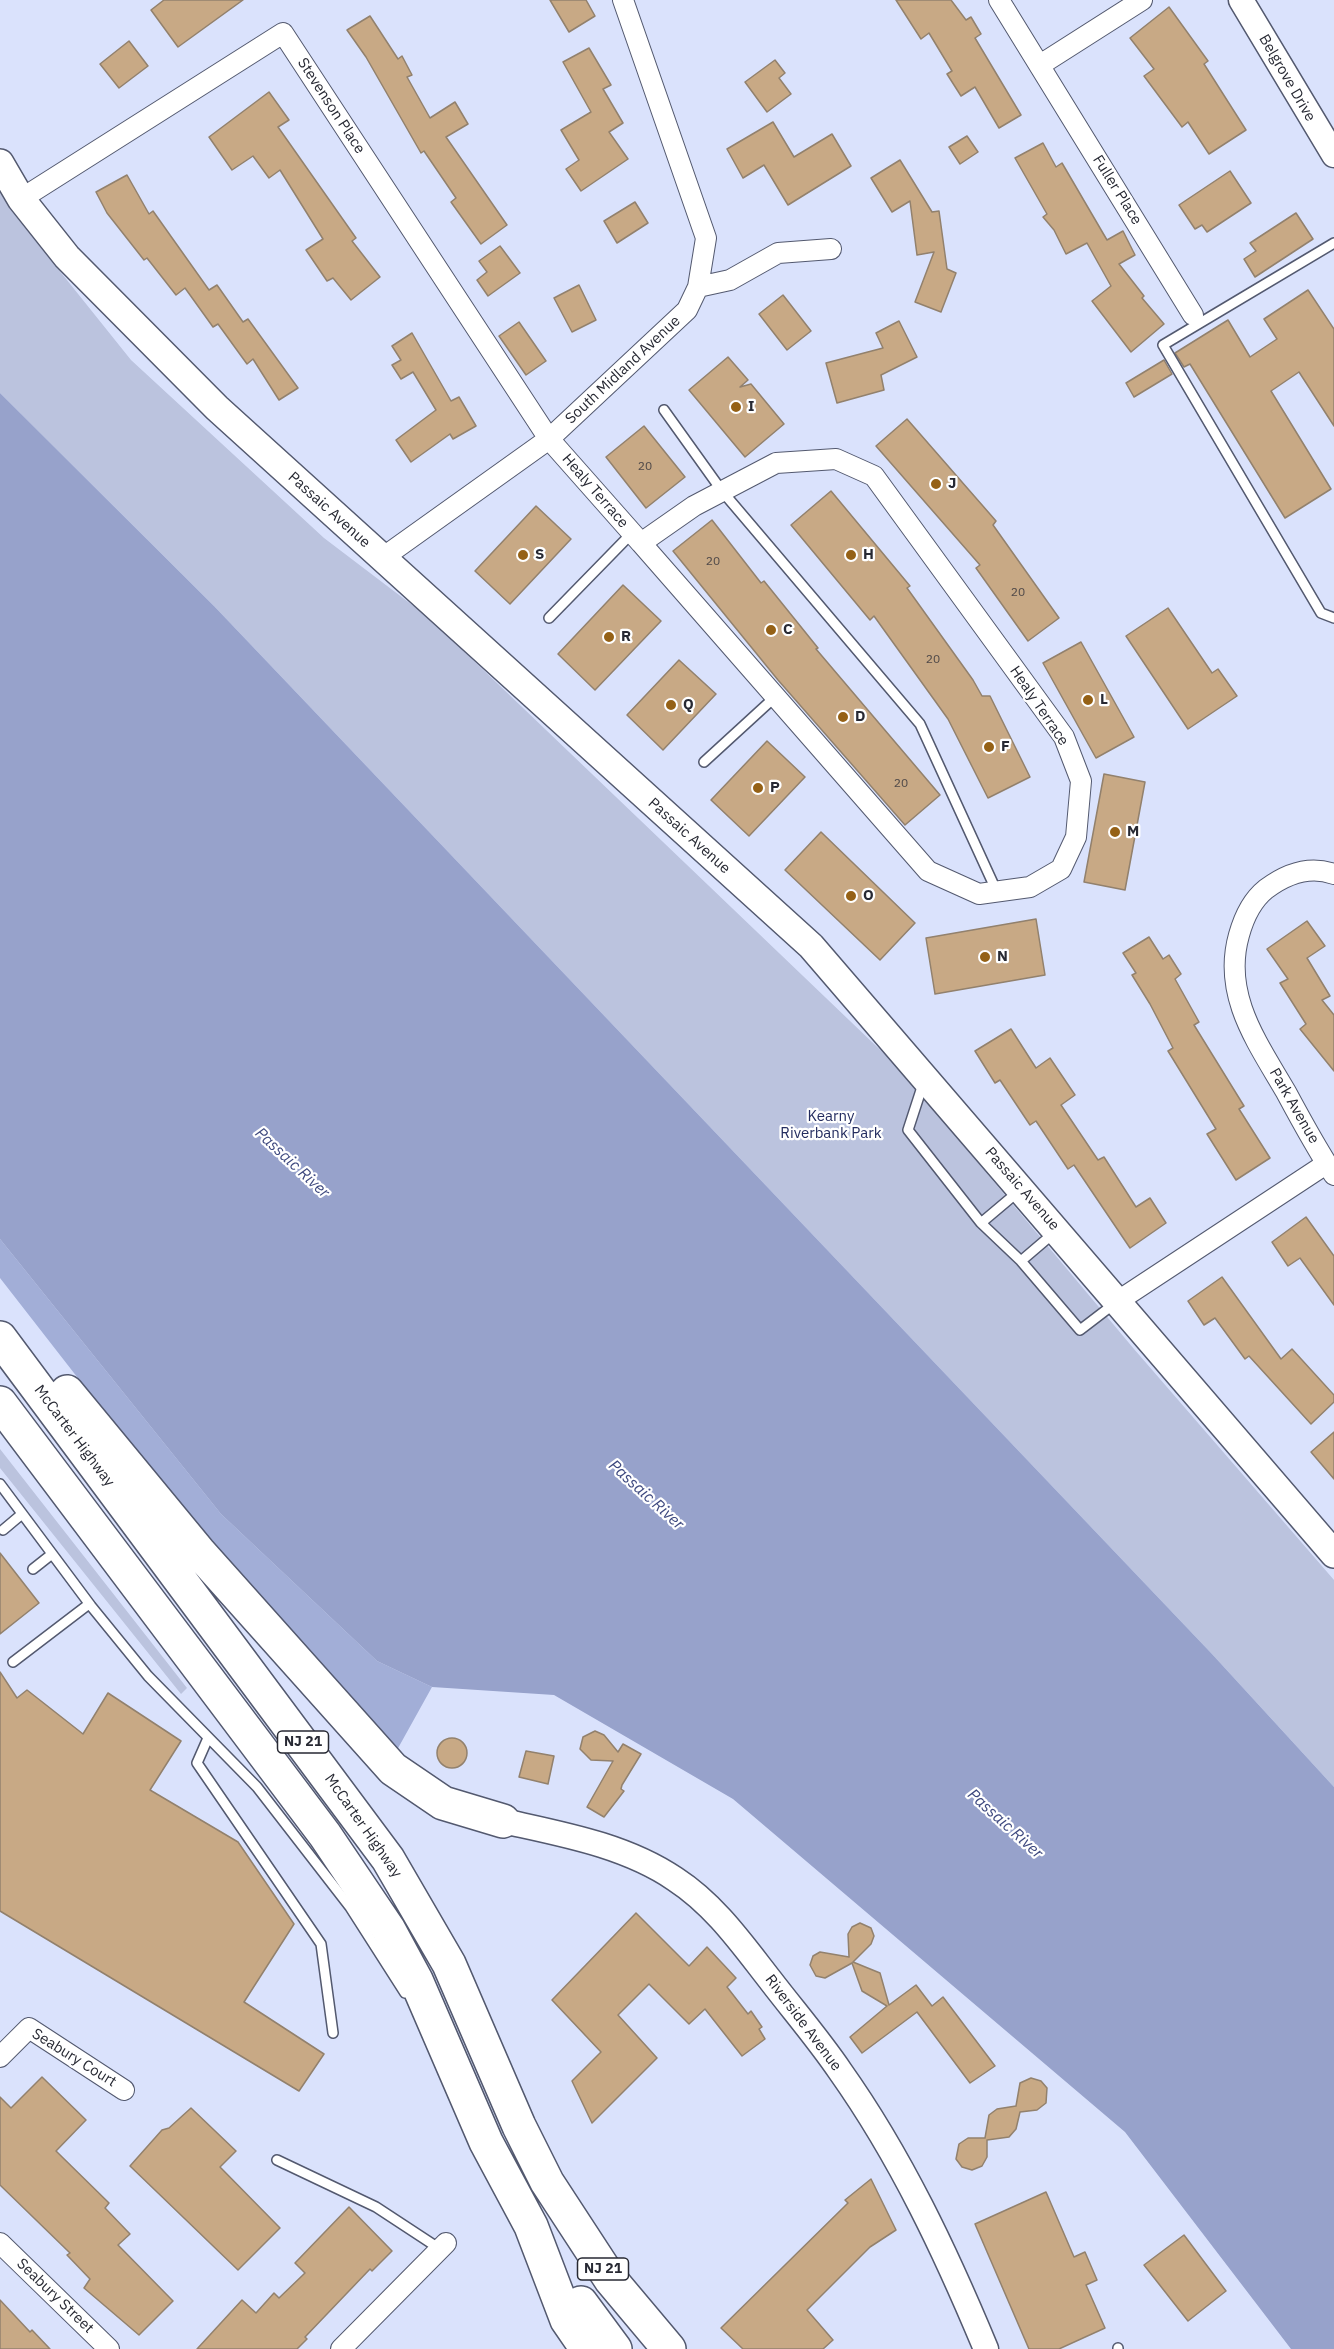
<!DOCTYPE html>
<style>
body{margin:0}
canvas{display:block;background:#dae2fc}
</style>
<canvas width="1334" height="2349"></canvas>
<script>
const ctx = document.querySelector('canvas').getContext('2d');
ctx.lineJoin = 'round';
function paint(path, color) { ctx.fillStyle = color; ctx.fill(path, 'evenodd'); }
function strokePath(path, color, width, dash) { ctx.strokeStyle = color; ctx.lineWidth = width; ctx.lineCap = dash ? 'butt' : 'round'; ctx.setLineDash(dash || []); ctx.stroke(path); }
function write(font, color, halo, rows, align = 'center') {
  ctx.font = font + ' "IBM Plex Sans",sans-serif'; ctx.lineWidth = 4.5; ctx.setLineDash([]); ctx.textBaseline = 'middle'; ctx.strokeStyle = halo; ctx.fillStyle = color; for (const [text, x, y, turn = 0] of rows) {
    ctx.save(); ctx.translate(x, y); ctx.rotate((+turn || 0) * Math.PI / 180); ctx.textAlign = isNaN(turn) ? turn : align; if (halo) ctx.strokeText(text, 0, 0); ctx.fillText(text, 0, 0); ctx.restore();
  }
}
paint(new Path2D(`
 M0 192 10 209 131 360 324 538 428 617 896 1065 1134 1349 1334 1580V1787L1212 1654 214 606 0 393Z
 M0 1449 187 1688 181 1694 0 1468Z`), '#bbc3de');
paint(new Path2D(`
 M0 1239 221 1514 377 1661 432 1687 397 1750 281 1626 130 1445 0 1278Z`), '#a2aed7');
paint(new Path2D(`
 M0 393 214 606 1212 1654 1334 1787V2349H1291L1125 2132 733 1799 554 1695 432 1687 377 1661 221 1514 0 1239Z`), '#97a2cb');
const building = new Path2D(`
 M164 0H243L178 47 151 10Z
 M550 0H586L595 16 569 32Z
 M896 0H951L966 20 971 17 981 34 975 38 1021 115 999 128 975 87 961 96 947 74 952 71 929 33 921 39Z
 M1169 7 1208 61 1204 64 1246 130 1209 154 1188 122 1182 127 1144 76 1154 69 1130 38Z
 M370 16 398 59 402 56 412 75 407 77 430 118 455 102 468 124 446 137 507 225 481 244 451 202 456 198 424 151 421 153 366 57 347 30Z
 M129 41 148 66 119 88 100 64Z
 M589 48 611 85 603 89 623 123 609 132 628 159 581 191 566 169 579 160 561 130 591 112 563 62Z
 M775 60 785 73 779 78 791 94 767 112 745 82Z
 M269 92 289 120 278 127 356 238 352 241 380 277 351 300 333 278 327 281 306 250 323 239 280 170 269 178 253 156 232 170 209 137Z
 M773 122 794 157 832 134 851 166 788 205 764 165 743 178 727 149Z
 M967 136 978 152 960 164 949 147Z
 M1043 143 1056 167 1062 163 1107 240 1123 231 1135 255 1119 264 1144 296 1142 298 1164 324 1131 352 1092 301 1111 286 1087 243 1066 254 1054 230 1043 217 1047 214 1015 158Z
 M900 160 932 212 939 211 947 269 956 273 941 312 915 302 934 252 917 255 910 201 892 212 871 178Z
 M1230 171 1251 203 1207 232 1202 225 1195 229 1179 205Z
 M127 175 149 214 153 211 209 290 217 285 243 322 248 319 298 388 279 400 253 359 247 364 218 324 213 327 185 288 176 295 147 258 144 260 107 213 96 192Z
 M635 202 648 223 617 243 604 221Z
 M1296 213 1313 239 1255 277 1244 259 1256 251 1250 243Z
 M500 246 520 273 488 296 477 280 487 272 479 261Z
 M579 285 596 320 572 332 554 298Z
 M1308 290 1334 329V426L1299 372 1271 391 1331 489 1285 518 1190 364 1184 367 1175 353 1228 320 1250 357 1277 339 1264 319Z
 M783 295 811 331 787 350 759 314Z
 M899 321 917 357 881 375 884 390 837 403 826 363 883 348 876 333Z
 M519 322 546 361 526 375 499 336Z
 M412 333 451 401 459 397 476 426 453 439 450 434 411 462 396 440 436 410 413 372 401 379 392 365 401 360 392 346Z
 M728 357 748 380 740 387 751 384 784 424 745 457 689 390Z
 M1164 360 1172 374 1134 397 1126 383Z
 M907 419 996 521 993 525 1059 618 1028 641 976 568 980 565 876 446Z
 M644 426 685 477 646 508 606 457Z
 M831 491 910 586 907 588 973 680 982 696H990L1030 777 988 798 948 719 874 616 870 620 791 525Z
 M536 506 571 539 510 604 475 571Z
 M712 520 761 583 764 581 818 648 816 649 940 795 905 825 778 680 673 551Z
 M623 585 661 621 595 690 558 654Z
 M1168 608 1212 673 1218 669 1237 696 1188 729 1126 636Z
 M1081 642 1134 737 1096 758 1043 663Z
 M679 660 716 694 663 750 627 715Z
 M767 741 805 777 749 836 711 800Z
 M1104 774 1145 782 1125 890 1084 882Z
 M821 832 915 923 880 960 785 870Z
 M1036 919 1045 975 935 994 926 938Z
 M1307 921 1325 946 1307 958 1330 996 1322 1000 1334 1015V1071L1300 1029 1306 1024 1280 983 1288 979 1267 949Z
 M1149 937 1163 959 1169 955 1181 974 1175 979 1199 1022 1194 1025 1244 1106 1239 1109 1270 1158 1236 1180 1207 1134 1216 1129 1168 1051 1173 1048 1150 1004 1132 975 1136 973 1123 953Z
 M1011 1029 1036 1068 1050 1058 1075 1095 1061 1105 1098 1160 1104 1157 1136 1207 1150 1198 1166 1223 1130 1248 1074 1165 1068 1169 1036 1121 1030 1125 1000 1080 995 1083 975 1051Z
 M1306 1217 1334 1256V1305L1300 1258 1288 1266 1272 1242Z
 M1222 1277 1281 1359 1292 1349 1334 1395V1402L1311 1424 1249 1356 1245 1359 1215 1318 1204 1325 1188 1301Z
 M1334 1432V1479L1311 1452Z
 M0 1553 39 1603 0 1634Z
 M0 1672 17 1698 27 1690 83 1734 108 1693 181 1741 150 1790 238 1842 294 1924 244 2002 324 2054 299 2091 0 1911Z
 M595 1731 604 1735 618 1752 623 1744 641 1754 622 1785 621 1789 624 1791 604 1817 587 1807 613 1761 591 1760 580 1749 583 1737Z
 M437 1753a15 15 0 1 1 30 0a15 15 0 1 1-30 0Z
 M526 1751 554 1756 548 1784 519 1777Z
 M636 1913 689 1966 707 1947 736 1978 727 1987 748 2014 751 2011 762 2027 759 2029 765 2039 742 2056 705 2009 689 2024 649 1984 618 2015 657 2058 592 2123 572 2081 601 2052 552 2000Z
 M860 1923 871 1928 874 1936 871 1944 853 1962 880 1973 889 2005 916 1985 932 2006 943 1997 995 2066 970 2083 917 2012 862 2053 850 2037 887 2006 862 1991 852 1963 825 1978 816 1976 810 1965 813 1956 820 1952 849 1957 848 1934 852 1927Z
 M42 2077 86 2120 56 2151 109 2203 105 2208 130 2234 118 2245 173 2301 139 2335 84 2288 90 2279 67 2255 70 2253 0 2185V2097L11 2108Z
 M1031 2078 1041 2081 1047 2088 1046 2103 1037 2110 1020 2112 1016 2129 1009 2137 987 2140V2157L982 2166 972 2170 962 2167 956 2159 959 2144 968 2138H985L989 2115 997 2109 1016 2106 1020 2083Z
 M191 2108 236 2151 220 2167 280 2228 238 2270 130 2166 162 2130 169 2128Z
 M871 2179 896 2230 870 2247 807 2310 833 2340 823 2349H743L721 2328 848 2203 845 2200Z
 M1046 2192 1074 2257 1085 2252 1097 2280 1086 2285 1105 2328 1059 2349H1029L975 2224Z
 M349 2207 392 2251 372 2271 370 2269 305 2337 307 2339 297 2349H197L242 2300 256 2313 274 2293 279 2298 305 2273 295 2263Z
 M1184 2235 1226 2291 1188 2321 1144 2265Z
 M0 2300 30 2332 32 2330 50 2349H0Z`);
paint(building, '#c8a985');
strokePath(building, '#92816d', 1.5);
const service = new Path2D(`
 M1334 243 1163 345 1321 613 1334 618
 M664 410 722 491 920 724 997 892
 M549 618 632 533
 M704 762 775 697
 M923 1084 908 1130 981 1223 1019 1191
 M981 1223 1021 1261
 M1055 1232 1021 1261 1080 1330 1114 1304
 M0 1484 91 1606 148 1676 257 1787 350 1907 405 1993
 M3 1530 22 1514
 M33 1569 52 1554
 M13 1662 89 1604
 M208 1738 197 1763 321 1944 333 2033
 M277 2160 376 2207 440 2249
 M1118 2348V2349`);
const minor = new Path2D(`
 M999 0 1193 315
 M1040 65 1142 0
 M21 199 283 33 549 439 641 543
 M698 287 730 280 778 253 831 249
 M836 459 874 476 1064 737 1081 781 1076 837 1061 869 1030 887 979 894 928 871 641 543 694 506 776 463Z
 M381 559 549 439 687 310 698 287 706 238 623 0
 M1334 874C1309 865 1286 874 1266 889 1251 901 1244 917 1239 935 1222 995 1257 1042 1286 1092 1301 1120 1316 1148 1334 1175
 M1118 1301 1326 1164
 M0 2057 29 2028 124 2090
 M0 2243 109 2349
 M341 2349 446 2243`);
const tertiary = new Path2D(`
 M1241 0 1334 155
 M503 1821C561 1834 625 1845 675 1879 715 1905 742 1944 771 1981 794 2011 819 2040 840 2071 901 2157 946 2253 986 2349`);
const secondary = new Path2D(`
 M0 163 21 199 67 257 217 408 811 946 1334 1554`);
const motorway = new Path2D(`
 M0 1338 388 1859 449 1964 519 2126 547 2182 611 2280 669 2349
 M67 1392 199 1552 393 1769 443 1803 503 1821
 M0 1403 325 1835 389 1930 416 1980 486 2142 531 2226 567 2320 587 2349
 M581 2303 615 2349`);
strokePath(service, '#53596f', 12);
strokePath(minor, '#53596f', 22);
strokePath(tertiary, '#53596f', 27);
strokePath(secondary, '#53596f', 30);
strokePath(motorway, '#53596f', 36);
strokePath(service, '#fff', 9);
strokePath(minor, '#fff', 20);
strokePath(tertiary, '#fff', 24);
strokePath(secondary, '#fff', 27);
strokePath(motorway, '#fff', 33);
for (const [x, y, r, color] of [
 [736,407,6,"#956116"],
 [936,484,6,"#956116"],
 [523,555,6,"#956116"],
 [851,555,6,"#956116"],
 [771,630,6,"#956116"],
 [609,637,6,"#956116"],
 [1088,700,6,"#956116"],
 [671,705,6,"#956116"],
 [843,717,6,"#956116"],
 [989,747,6,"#956116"],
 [758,788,6,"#956116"],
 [1115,832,6,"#956116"],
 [851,896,6,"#956116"],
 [985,957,6,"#956116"]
]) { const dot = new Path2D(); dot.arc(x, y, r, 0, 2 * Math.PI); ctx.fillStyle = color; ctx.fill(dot); strokePath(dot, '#fff', 2); }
write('12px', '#4f4948', null, [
 ["20",645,467],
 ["20",713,562],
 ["20",1018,593],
 ["20",933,660],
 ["20",901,784]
]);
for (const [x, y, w] of [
 [303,1742,51],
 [603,2269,51]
]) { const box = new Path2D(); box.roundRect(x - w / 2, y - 11, w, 22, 4.5); ctx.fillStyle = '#fff'; ctx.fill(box); strokePath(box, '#272933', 1.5); }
write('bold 14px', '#272933', null, [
 ["NJ 21",303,1742],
 ["NJ 21",603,2269]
]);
write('15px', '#272933', '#fff', [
 ["Belgrove Drive",1287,78,60],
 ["Stevenson Place",331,106,57],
 ["Fuller Place",1117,190,58],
 ["South Midland Avenue",623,370,-43],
 ["Healy Terrace",595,491,49],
 ["Passaic Avenue",329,510,42],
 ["Healy Terrace",1039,706,56],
 ["Passaic Avenue",689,836,42],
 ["Park Avenue",1294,1106,60],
 ["Passaic Avenue",1022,1189,49],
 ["McCarter Highway",74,1436,53],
 ["McCarter Highway",363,1826,55],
 ["Riverside Avenue",803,2023,53],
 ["Seabury Court",74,2058,32],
 ["Seabury Street",55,2296,44]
]);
write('bold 15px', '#272933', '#fff', [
 ["I",748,407],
 ["J",948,484],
 ["S",535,555],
 ["H",863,555],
 ["C",783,630],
 ["R",621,637],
 ["L",1100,700],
 ["Q",683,705],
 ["D",855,717],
 ["F",1001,747],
 ["P",770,788],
 ["M",1127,832],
 ["O",863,896],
 ["N",997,957]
], 'left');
write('15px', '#232c5f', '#fff', [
 ["Kearny",831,1117],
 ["Riverbank Park",831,1134]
]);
write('italic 16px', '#3e497f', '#fff', [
 ["Passaic River",292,1163,43],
 ["Passaic River",646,1495,42],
 ["Passaic River",1005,1824,42]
]);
</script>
